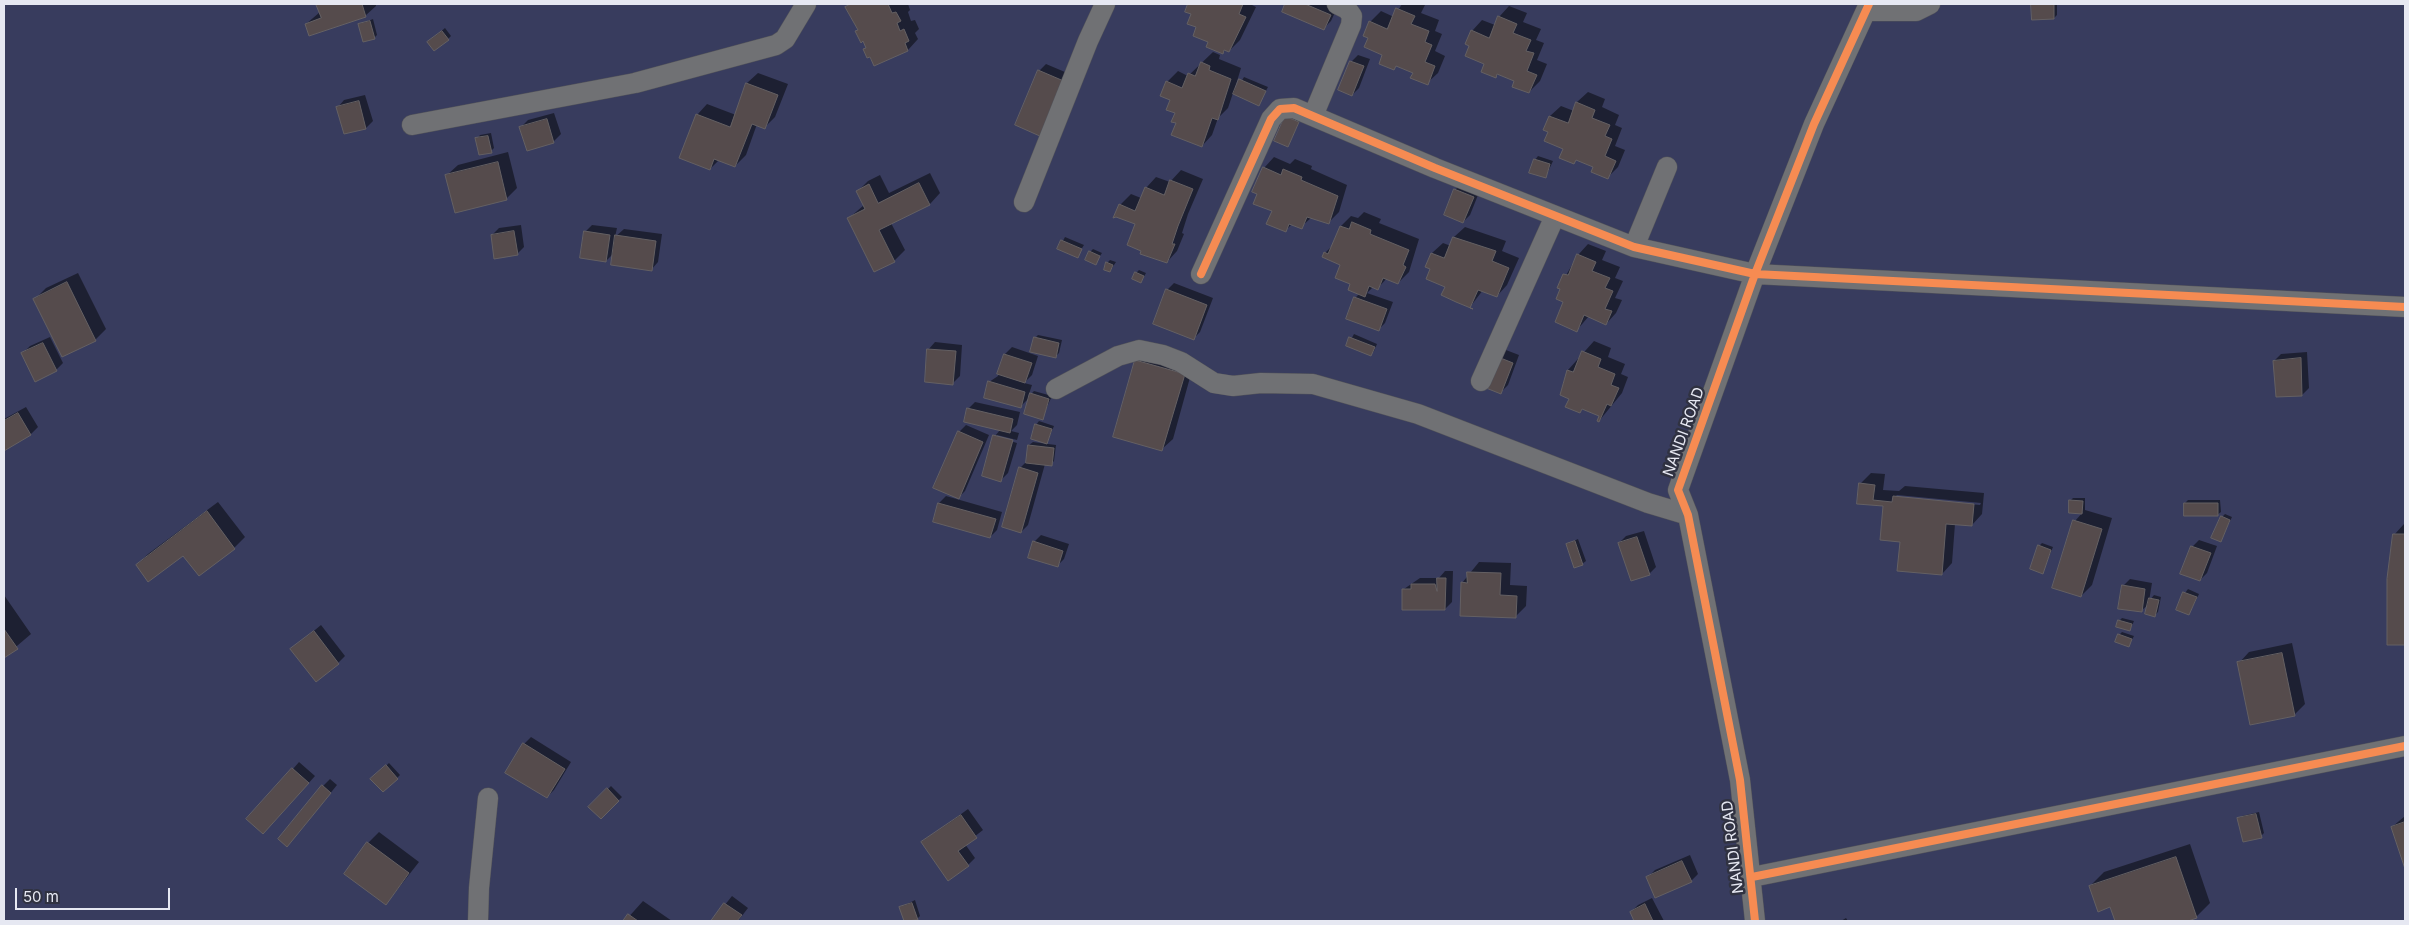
<!DOCTYPE html>
<style>
body{margin:0}
#map{position:relative;width:2409px;height:925px;overflow:hidden;background:#34353d;font-family:Inter,sans-serif}
canvas{display:block}
.frame{position:absolute;inset:0;border:5px solid #e6e8f2;pointer-events:none}
.scale{position:absolute;left:15px;top:888px;width:155px;height:22px;box-sizing:border-box;border:2px solid #e6e8f2;border-top:0;padding-left:6px;font-size:15px;line-height:18px;white-space:nowrap;color:#e6e8f2;-webkit-text-stroke:4px #303241;paint-order:stroke}
</style>
<div id="map">
<canvas width="2409" height="925"></canvas>
<div class="frame"></div>
<div class="scale">50 m</div>
</div>
<script>
const ctx = document.querySelector('canvas').getContext('2d');
ctx.lineJoin = 'round';
function paint(path, color) { ctx.fillStyle = color; ctx.fill(path, 'evenodd'); }
function strokePath(path, color, width, dash) { ctx.strokeStyle = color; ctx.lineWidth = width; ctx.lineCap = dash ? 'butt' : 'round'; ctx.setLineDash(dash || []); ctx.stroke(path); }
function write(font, color, halo, rows, align = 'center') {
  ctx.font = font + ' Inter,sans-serif'; ctx.lineWidth = 5; ctx.setLineDash([]); ctx.textBaseline = 'middle'; ctx.strokeStyle = halo; ctx.fillStyle = color; for (const [text, x, y, turn = 0] of rows) {
    ctx.save(); ctx.translate(x, y); ctx.rotate((+turn || 0) * Math.PI / 180); ctx.textAlign = isNaN(turn) ? turn : align; if (halo) ctx.strokeText(text, 0, 0); ctx.fillText(text, 0, 0); ctx.restore();
  }
}
paint(new Path2D(`
 M4 4H2405V921H4Z`), '#383c5e');
paint(new Path2D(`
 M317 4H376V6L365 16 306 24 320 12Z
 M849 4H908L910 10 908 12 911 21 915 20 919 29 915 33 918 39 908 50 875 65 864 50 867 47 846 8Z
 M1190 4H1250L1256 7 1240 40 1229 51 1226 49 1223 53 1210 42 1198 27 1193 13 1187 11Z
 M1287 4H1327L1337 8 1331 21 1324 28 1284 11Z
 M1402 4 1425 5 1421 13 1439 20 1435 31 1442 34 1435 51 1445 56 1438 73 1427 83 1414 72 1397 65 1394 68 1369 37 1370 22 1381 11 1394 17Z
 M2033 4H2057V15L2054 18 2034 19Z
 M1509 6 1527 13 1523 22 1541 29 1536 40 1544 43 1537 60 1547 64 1540 81 1529 92 1516 81 1499 74 1495 77 1471 46 1472 31 1482 20 1495 25 1499 17Z
 M373 19 377 35 374 38 360 24Z
 M445 28 451 36 448 39H432Z
 M1213 52 1220 55 1219 59 1241 68 1235 88 1237 89 1244 77 1268 87 1259 104 1233 93 1228 108 1218 118 1212 135 1202 146 1178 123 1167 82 1178 71 1188 76Z
 M1358 55 1370 59 1359 88 1352 95 1351 62Z
 M1046 64 1072 75 1049 128 1039 71Z
 M758 73 788 84 775 117 765 127 757 124 746 155 735 166 719 160 710 169 697 115 707 104 736 115 747 83Z
 M1588 92 1605 99 1602 107 1619 115 1615 125 1622 128 1615 146 1625 150 1618 167 1608 177 1595 166 1577 159 1574 162 1549 131 1545 129 1550 116 1561 106 1574 111 1577 102Z
 M365 95 373 121 366 128 338 107 344 100Z
 M554 113 561 134 554 141 527 149 521 127 528 120Z
 M1286 116 1301 118 1288 146Z
 M491 133 494 148 491 151 477 139 480 135Z
 M508 152 517 188 506 199 447 175 458 165Z
 M1538 156 1553 161 1546 176 1535 160Z
 M1274 157 1290 164 1295 159 1312 166 1311 169 1347 185 1339 212 1328 223 1312 217 1301 227 1292 224 1285 231 1273 211 1258 193 1264 168Z
 M1181 170 1203 179 1188 214 1182 233 1184 234 1177 251 1167 262 1120 205 1131 194 1141 198 1146 188 1156 177 1170 182Z
 M930 173 940 193 930 204 891 223 905 250 894 261 849 218 864 205 858 191 868 181 880 175 889 193Z
 M1462 183 1480 190 1470 215 1463 222 1455 190Z
 M1364 212 1381 219 1379 223 1419 239 1409 272 1398 283 1387 278 1378 288 1373 287 1367 293 1393 302 1385 323 1378 330 1355 298 1360 293 1342 264 1325 253 1333 245 1341 226 1351 216 1358 218Z
 M521 225 524 247 517 254 492 235 499 228Z
 M592 225 617 228 615 237 624 229 662 234 658 262 651 270 614 253 606 261 585 232Z
 M1465 227 1506 241 1502 251 1519 258 1507 285 1497 296 1483 290 1470 307 1446 286 1432 268V253L1443 243 1451 246 1454 237Z
 M1065 237 1084 245 1077 256 1059 248Z
 M1588 244 1606 251 1602 260 1620 267 1615 278 1623 281 1615 298 1622 300 1616 313 1606 324 1589 316 1577 330 1565 301 1562 288 1559 287 1578 255Z
 M1093 249 1102 253 1095 263 1090 252Z
 M1110 260 1116 262 1110 271 1107 263Z
 M1139 270 1146 273 1141 282 1136 273Z
 M78 273 106 329 95 340 35 299 46 288Z
 M1174 283 1213 298 1200 332 1193 339 1167 290Z
 M1354 334 1377 344 1374 351 1371 354 1348 345Z
 M1038 335 1062 340 1059 353 1056 356 1035 338Z
 M50 337 63 363 56 370 23 353 30 346Z
 M1594 341 1611 348 1608 357 1625 364 1621 374 1628 377 1622 393 1599 421 1600 415 1584 408 1580 412 1563 384 1568 370Z
 M935 342 962 345 960 376 952 384 928 350Z
 M1012 347 1038 356 1032 375 1024 383 1032 385 1028 397 1034 391 1052 396 1042 418 1030 397 1020 407 989 382 998 376 1005 354Z
 M1147 350 1194 363 1173 439 1162 449 1136 360Z
 M1506 350 1519 355 1508 385 1501 392 1499 357Z
 M2307 352 2309 388 2302 395 2274 361 2281 354Z
 M975 402 1020 412 1017 425 1011 431 1019 433 1017 440 997 435V437L1017 443 1008 473 1001 480 995 436 1000 430 968 409Z
 M26 407 38 427 31 434 4 450V419Z
 M1039 421 1054 426 1047 442 1036 425Z
 M966 425 989 435 965 491 958 498 959 432Z
 M1033 442 1056 445 1054 461 1051 464H1045L1028 525 1021 532 1020 468 1027 461 1029 445Z
 M1871 473 1885 474 1883 490 1899 491 1905 486 1984 493 1982 514 1972 525 1955 524 1952 563 1942 574 1902 541 1884 505 1859 503 1860 484ZM1897 495 1981 503 1980 505 1895 497Z
 M946 496 1002 512 997 530 990 537 939 503Z
 M2073 498H2085V510L2112 518 2092 585 2081 596 2075 521 2083 512H2070V501Z
 M2188 500H2220L2221 512 2217 515 2185 503Z
 M218 502 245 537 234 548 199 575 183 554 137 565 148 554Z
 M2225 514 2232 517 2220 541 2222 517Z
 M2404 524 2405 644H2388L2394 535Z
 M1644 531 1656 567 1649 574 1619 543 1626 536Z
 M1041 535 1069 544 1064 559 1057 566 1034 542Z
 M1578 539 1586 561 1582 564 1567 544Z
 M2199 540 2217 546 2207 573 2200 580 2192 547Z
 M2042 543 2053 547 2042 573 2039 546Z
 M1479 562 1511 563 1510 585 1527 586 1526 606 1515 617 1462 583Z
 M1445 571H1453L1452 602 1445 609 1404 589 1420 578H1439Z
 M2130 579 2152 583 2149 601 2154 595 2161 597 2158 612 2155 615 2150 603 2141 611 2123 586Z
 M2188 589 2199 594 2189 614 2185 593Z
 M4 595 31 634 4 657Z
 M2122 618 2134 621 2130 630 2119 621Z
 M321 625 345 656 338 663 292 649Z
 M2122 632 2134 636 2129 645 2119 635Z
 M2292 643 2305 704 2294 715 2239 663 2249 652Z
 M531 737 571 762 554 790 547 797 524 744Z
 M299 762 315 776 270 826 293 769Z
 M389 763 400 775 397 778 375 776Z
 M330 779 337 785 294 838 323 786Z
 M611 786 622 797 601 818 590 807Z
 M968 809 983 830 965 844 975 858 968 865 923 842Z
 M2259 812 2264 833 2261 836 2238 819 2242 816Z
 M2405 816V865L2392 827Z
 M379 832 419 862 386 904 368 843Z
 M2190 844 2210 903 2196 917 2184 921H2116L2111 906 2090 886 2104 872Z
 M1690 855 1698 874 1691 881 1648 877 1655 870Z
 M732 896 748 908 738 921H712Z
 M1652 898 1664 921H1636L1631 912 1638 905Z
 M915 900 920 916 917 919 905 921 901 907Z
 M643 901 672 921H625Z
 M1846 918 1848 921H1841Z`), '#0007');
const building = new Path2D(`
 M316 4H362L366 17 309 36 305 24 321 18Z
 M852 4H888L892 13 896 12 901 21 897 23 900 31 904 29 909 41 905 43 908 51 874 66 870 57 867 58 863 49 866 48 863 41 861 43 855 31 858 30 845 7Z
 M1188 4H1243L1239 14 1246 17 1229 52 1224 50 1223 54 1206 47 1208 42 1193 36 1196 27 1187 24 1191 14 1185 12Z
 M1285 4H1305L1331 15 1324 30 1282 12Z
 M2031 4H2054V19L2032 20Z
 M1396 8 1415 16 1411 24 1429 31 1425 42 1432 45 1425 62 1435 66 1428 85 1410 78 1413 73 1396 66 1394 70 1379 64 1382 55 1364 47 1368 38 1363 36 1369 21 1387 29Z
 M1498 16 1517 24 1513 33 1531 40 1526 51 1534 53 1527 71 1537 75 1529 93 1512 87 1514 81 1497 74 1496 78 1481 72 1484 64 1465 56 1469 46 1465 44 1471 30 1489 38Z
 M370 21 375 39 363 42 358 24Z
 M442 31 449 40 434 51 427 42Z
 M1350 61 1364 66 1352 96 1338 90Z
 M1201 62 1210 66 1209 70 1231 79 1218 120 1212 118 1202 147 1171 135 1176 123 1171 122 1175 113 1166 110 1170 100 1160 96 1166 81 1182 88 1188 73 1195 76Z
 M1038 70 1066 82 1042 137 1015 125Z
 M1239 79 1266 91 1259 106 1233 94Z
 M746 83 778 95 765 129 752 124 735 167 714 159 710 170 679 158 696 114 730 127Z
 M359 101 366 129 344 134 336 107Z
 M1576 102 1595 110 1592 118 1610 125 1605 136 1612 139 1605 156 1616 161 1608 179 1591 172 1593 167 1576 160 1574 164 1559 158 1563 149 1544 141 1548 132 1543 130 1549 116 1568 123Z
 M1285 116 1299 122 1288 147 1274 141Z
 M547 119 554 143 527 151 519 127Z
 M488 136 492 153 479 155 475 138Z
 M1534 159 1550 164 1546 178 1529 173Z
 M498 162 507 200 455 213 445 175Z
 M1263 167 1281 175 1283 169 1302 177 1301 180 1338 196 1329 224 1307 217 1302 229 1289 224 1286 232 1266 224 1272 211 1253 204 1257 194 1252 192Z
 M1170 180 1193 189 1178 226 1172 244H1175L1167 263 1140 254 1141 251 1127 245 1135 224 1116 217 1113 218 1119 204 1135 211 1145 187 1164 195Z
 M919 183 930 205 879 230 895 262 874 272 847 218 865 209 856 191 869 184 878 203Z
 M1454 189 1474 197 1463 223 1444 215Z
 M1352 222 1371 230 1370 234 1409 250 1403 265 1406 267 1398 284 1383 278 1378 290 1369 286 1365 297 1348 290 1350 284 1335 278 1340 265 1322 257 1324 252 1328 254 1340 226 1349 229Z
 M514 231 518 255 494 259 491 235Z
 M584 231 610 235 606 262 580 258Z
 M615 235 656 241 652 271 611 265Z
 M1453 237 1496 251 1492 261 1509 268 1497 297 1478 290 1470 308 1473 309 1456 302 1441 295 1445 287 1426 279 1430 269 1425 267 1431 253 1444 258Z
 M1061 240 1082 249 1078 258 1057 249Z
 M1089 251 1100 256 1096 265 1085 260Z
 M1577 254 1596 262 1592 271 1610 278 1605 288 1613 291 1605 309 1612 311 1606 325 1584 315 1577 332 1555 322 1563 302 1556 299 1560 289 1557 288 1563 274 1568 275Z
 M1106 262 1113 265 1110 272 1104 270Z
 M1135 272 1144 276 1141 283 1132 279Z
 M67 282 96 341 62 357 33 299Z
 M1166 289 1207 305 1194 340 1153 324Z
 M1354 297 1387 309 1379 331 1346 319Z
 M1034 337 1059 343 1056 358 1030 352Z
 M1349 337 1375 347 1371 356 1346 346Z
 M43 343 57 371 35 382 21 353Z
 M927 349 956 351 953 385 925 382Z
 M1582 351 1601 359 1598 367 1615 374 1611 385 1619 388 1611 406 1607 404 1599 422 1597 421 1599 416 1582 409 1580 413 1565 407 1569 399 1560 395 1567 370 1573 372Z
 M1004 354 1032 363 1025 383 997 374Z
 M1498 357 1513 363 1501 394 1486 388Z
 M2301 358 2302 396 2276 397 2273 361Z
 M1135 360 1185 374 1162 451 1113 437Z
 M988 381 1025 392 1021 408 984 398Z
 M1030 393 1049 399 1043 420 1024 414Z
 M967 408 1013 419 1010 433 964 422Z
 M18 413 31 435 4 451V421Z
 M1035 424 1052 429 1047 444 1031 439Z
 M958 431 983 442 959 499 933 488Z
 M993 435 1013 440 1001 482 982 476Z
 M1028 445 1054 448 1052 466 1026 463Z
 M1019 467 1038 473 1021 533 1002 527Z
 M1859 483 1875 485 1873 500 1892 502 1893 496 1974 504 1972 526 1946 524 1942 575 1897 571 1900 542 1880 540 1883 506 1857 504Z
 M2069 500 2083 501 2082 514 2069 513Z
 M938 503 996 519 990 538 933 522Z
 M2184 503H2218V516H2184Z
 M207 511 235 549 199 576 183 556 148 582 136 565Z
 M2221 516 2230 520 2221 542 2211 538Z
 M2073 520 2102 529 2081 597 2052 588Z
 M2393 534H2405V645H2387V579Z
 M1637 537 1650 575 1631 581 1618 543Z
 M1033 541 1063 551 1058 567 1028 558Z
 M1575 541 1583 565 1574 568 1566 544Z
 M2038 545 2051 550 2043 574 2030 569Z
 M2191 546 2211 553 2200 581 2180 574Z
 M1467 572 1501 573 1500 595 1517 596 1516 618 1460 616 1461 582 1467 583Z
 M1437 578H1446L1445 610H1402V589H1411V584H1435L1437 591Z
 M2122 585 2145 589 2142 612 2118 609Z
 M2183 592 2197 597 2189 615 2176 610Z
 M2149 598 2159 600 2155 617 2145 614Z
 M2118 620 2132 624 2130 631 2116 627Z
 M4 629 18 649 4 658Z
 M314 631 339 664 316 682 290 649Z
 M2118 634 2132 639 2129 647 2115 642Z
 M2282 653 2295 716 2250 725 2237 662Z
 M523 743 565 769 547 798 505 773Z
 M386 765 398 779 383 792 370 779Z
 M292 768 309 783 263 834 246 819Z
 M322 785 331 793 287 847 278 839Z
 M607 788 619 801 601 819 588 807Z
 M2256 814 2262 838 2243 842 2237 818Z
 M961 815 977 838 958 851 969 866 948 881 921 842Z
 M2405 822V869L2391 827Z
 M367 842 409 873 386 905 344 874Z
 M2176 857 2197 918 2188 921H2115L2110 907 2098 912 2089 886Z
 M1682 861 1692 882 1655 898 1646 877Z
 M724 903 742 915 737 921H711Z
 M912 903 918 920 904 921 899 907Z
 M1645 904 1653 921H1634L1630 912Z
 M628 914 638 921H623Z`);
paint(building, '#554b4c');
strokePath(building, '#646063', 1);
const minor = new Path2D(`
 M1866 11H1916L1930 4
 M1313 116 1351 25 1352 16 1347 9 1337 4
 M412 125 635 83 776 45 785 39 806 4
 M1024 202 1088 41 1105 4
 M1634 247 1667 167
 M1201 274 1271 119 1280 109 1294 108 1435 168 1634 247 1755 274 2405 307
 M1481 381 1555 216
 M1056 389 1118 356 1139 350 1163 355 1181 362 1214 383 1233 386 1261 383 1313 384 1418 414 1648 503 1688 515
 M1752 877 2405 746
 M478 921 479 888 488 798
 M1755 921 1740 780 1688 515 1678 490 1755 274 1814 124 1869 4`);
strokePath(minor, '#515259', 21);
strokePath(minor, '#707174', 20);
strokePath(new Path2D(`
 M1201 274 1271 119 1280 109 1294 108 1435 168 1634 247 1755 274 2405 307
 M1752 877 2405 746
 M1755 921 1740 780 1688 515 1678 490 1755 274 1814 124 1869 4`), '#f68b52', 8);
write('15px', '#e6e8f2', '#303241', [
 ["NANDI ROAD",1684,432,-70],
 ["NANDI ROAD",1733,847,-97]
]);
</script>
